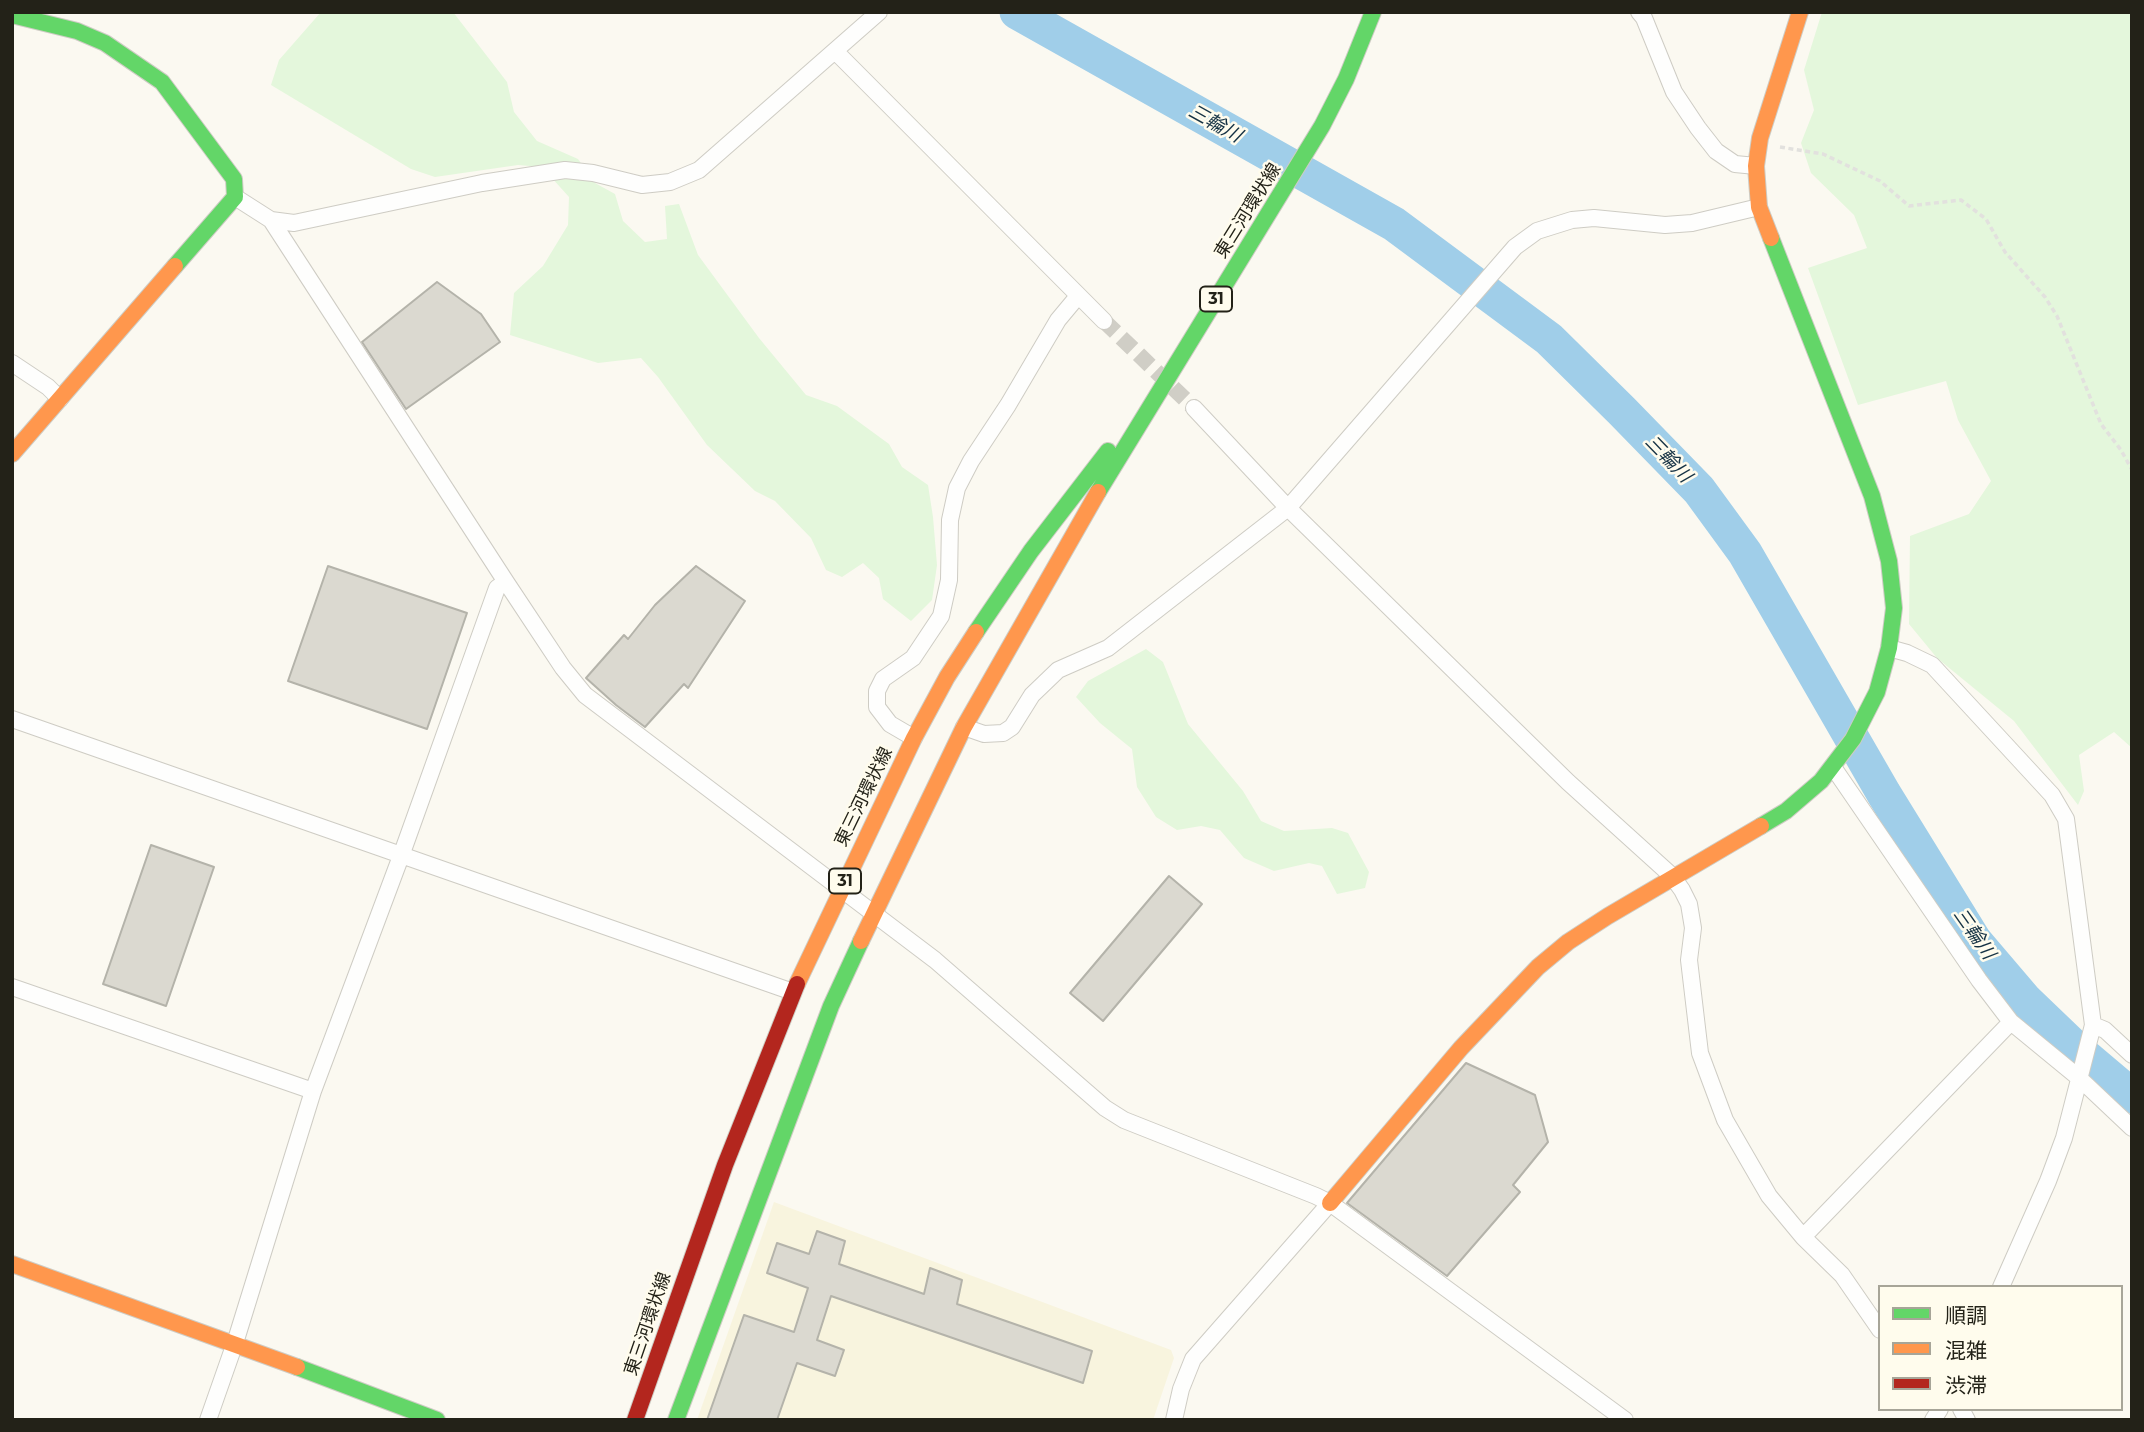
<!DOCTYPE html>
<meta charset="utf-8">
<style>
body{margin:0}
#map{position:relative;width:2144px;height:1432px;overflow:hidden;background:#fbf9f1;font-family:Montserrat,"Noto Sans JP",sans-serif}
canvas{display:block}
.frame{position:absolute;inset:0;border:14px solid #232218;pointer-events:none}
.legend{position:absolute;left:1878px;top:1285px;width:245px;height:126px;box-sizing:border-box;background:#fffced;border:2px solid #a7a598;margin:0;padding:9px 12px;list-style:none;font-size:21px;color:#232218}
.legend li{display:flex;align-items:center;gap:14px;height:35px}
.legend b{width:35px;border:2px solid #a7a598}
</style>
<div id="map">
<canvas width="2144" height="1432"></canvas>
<div class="frame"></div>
<ul class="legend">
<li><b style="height:9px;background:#63d668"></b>順調</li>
<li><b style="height:9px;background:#ff974d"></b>混雑</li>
<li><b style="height:9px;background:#b3261e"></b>渋滞</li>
</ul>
</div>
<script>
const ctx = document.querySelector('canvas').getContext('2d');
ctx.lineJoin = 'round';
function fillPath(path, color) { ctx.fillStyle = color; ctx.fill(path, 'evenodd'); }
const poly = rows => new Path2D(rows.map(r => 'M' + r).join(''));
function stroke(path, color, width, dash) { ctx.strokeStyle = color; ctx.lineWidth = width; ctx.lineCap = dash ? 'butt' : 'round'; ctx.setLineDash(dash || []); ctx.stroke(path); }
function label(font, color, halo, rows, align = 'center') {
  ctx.font = font + ' Montserrat,"Noto Sans JP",sans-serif'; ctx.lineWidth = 5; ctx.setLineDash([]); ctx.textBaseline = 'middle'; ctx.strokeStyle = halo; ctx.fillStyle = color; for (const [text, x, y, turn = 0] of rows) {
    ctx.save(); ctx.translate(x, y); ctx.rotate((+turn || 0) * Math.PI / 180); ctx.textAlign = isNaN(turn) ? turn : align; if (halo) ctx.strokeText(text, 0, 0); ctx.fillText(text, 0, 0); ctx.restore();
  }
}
fillPath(poly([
 [774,1202,1171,1350,1174,1358,1153,1420,697,1420]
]), '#f8f4de');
fillPath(poly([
 [321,12,453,12,507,82,514,112,537,141,578,159,595,183,615,194,623,221,645,242,667,239,665,206,679,204,698,255,759,338,806,395,837,406,889,444,902,467,928,485,933,517,937,565,932,600,911,621,883,599,879,578,863,563,842,577,826,570,811,538,775,501,755,491,707,445,658,377,641,358,598,363,510,335,514,293,543,266,568,225,569,197,542,167,518,165,435,177,411,169,271,85,279,60],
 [1822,12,2132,12,2132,748,2114,732,2079,755,2084,791,2078,805,2014,721,1937,658,1909,624,1910,536,1969,514,1991,481,1958,420,1946,381,1858,405,1808,268,1867,248,1854,215,1811,173,1801,143,1814,110,1804,70],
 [1146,649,1163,662,1188,724,1243,791,1261,821,1284,831,1332,828,1348,833,1369,872,1365,888,1337,894,1322,866,1309,863,1274,871,1244,858,1220,830,1201,826,1177,830,1156,817,1137,787,1132,749,1100,723,1076,697,1088,681]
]), '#e4f7dc');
stroke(poly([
 [1017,12,1394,224,1549,339,1622,411,1699,490,1745,553,1884,794,1974,940,2026,1001,2074,1047,2132,1096]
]), '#a0cee9', 35);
const building = poly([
 [437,282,481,314,500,342,406,409,362,342,437,282],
 [328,566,467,613,427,729,288,681,328,566],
 [696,566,745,601,688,688,684,684,645,727,616,705,586,678,624,635,628,639,655,605,696,566],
 [151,845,214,867,166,1006,103,984,151,845],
 [1169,876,1202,904,1103,1021,1070,993,1169,876],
 [1466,1063,1535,1095,1548,1142,1513,1185,1520,1192,1447,1276,1347,1203,1466,1063],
 [817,1231,845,1241,839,1264,924,1294,930,1268,962,1280,957,1304,1092,1351,1083,1383,831,1296,817,1340,844,1350,835,1376,797,1363,777,1420,707,1420,744,1315,794,1332,808,1288,767,1273,777,1243,809,1254,817,1231]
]);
fillPath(building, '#dbd9d0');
stroke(building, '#b4b3aa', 2);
stroke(poly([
 [1104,321,1194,408]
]), '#d0cec6', 16, [16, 8]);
const street = poly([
 [1639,12,1644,18,1674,92,1698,128,1716,151,1735,164,1756,166],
 [836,52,1104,321],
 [235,197,271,220,506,582,563,668,585,695,935,960,1105,1108,1124,1120,1316,1196,1330,1203,1625,1420],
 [271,220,294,223,482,183,565,170,593,173,642,185,670,182,699,170,879,12],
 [12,363,48,387,60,399],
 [1194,408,1288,508,1568,782,1672,876,1682,890,1689,904,1693,928,1689,960,1700,1053,1725,1120,1769,1196,1803,1237],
 [1889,648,1907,653,1932,665,2052,795,2066,819,2093,1025,2105,1030,2132,1055],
 [12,719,793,992],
 [964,727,984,734,1003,733,1012,727,1032,695,1058,670,1108,648,1288,508,1515,247,1537,231,1572,220,1594,218,1665,225,1692,223,1759,207],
 [914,738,890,724,877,707,877,691,883,679,913,658,941,616,949,580,950,520,957,488,971,461,1008,405,1058,320,1078,296],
 [1833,767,1979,980,2011,1022],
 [12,987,313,1091],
 [2001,1287,2048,1181,2064,1138,2093,1025],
 [1880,1330,1842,1275,1803,1237,2011,1022,2078,1077,2132,1128],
 [1961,1409,1967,1420],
 [208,1420,235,1343,313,1091,401,856,497,588,506,582],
 [1174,1420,1181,1389,1193,1359,1330,1203],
 [1933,1420,1940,1409]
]);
const fast = poly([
 [12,15,77,31,105,43,162,82,234,179,235,197,175,266],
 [1098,492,1322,126,1346,79,1373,12],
 [976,632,1031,551,1108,451],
 [1761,826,1786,811,1821,781,1853,739,1877,692,1889,648,1894,608,1889,561,1872,496,1771,238],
 [297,1367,437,1420],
 [676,1420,831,1006,861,941]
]);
const slow = poly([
 [1771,238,1759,207,1756,166,1760,138,1800,12],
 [12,454,175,266],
 [861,941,964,727,1098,492],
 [797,984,914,738,947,677,976,632],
 [1330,1203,1461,1048,1538,967,1568,942,1608,916,1761,826],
 [12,1264,297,1367]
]);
const jam = poly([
 [635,1420,725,1165,797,984]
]);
stroke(street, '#ceccc4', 18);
stroke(fast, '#ceccc4', 18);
stroke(slow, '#ceccc4', 18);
stroke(jam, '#ceccc4', 18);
stroke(poly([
 [1780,147,1823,154,1880,181,1909,206,1961,200,1986,219,2005,252,2045,297,2057,316,2101,424,2121,450,2132,470]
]), '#e2e1de', 3.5, [5, 3.5]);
stroke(street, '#fefefd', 16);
stroke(fast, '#63d668', 16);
stroke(slow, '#ff974d', 16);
stroke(jam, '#b3261e', 16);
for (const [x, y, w] of [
 [1216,299,32],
 [845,881,32]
]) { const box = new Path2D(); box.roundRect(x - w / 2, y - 12.5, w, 25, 5); ctx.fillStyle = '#fffced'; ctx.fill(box); stroke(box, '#232218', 2); }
label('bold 16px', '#232218', null, [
 ["31",1216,299],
 ["31",845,881]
]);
label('18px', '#232218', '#fffced', [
 ["東三河環状線",1248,211,-58],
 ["東三河環状線",864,797,-64],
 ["東三河環状線",648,1324,-71]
]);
label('italic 19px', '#153244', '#fffced', [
 ["三輪川",1215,124,29],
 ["三輪川",1668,459,46],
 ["三輪川",1974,934,55]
]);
</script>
